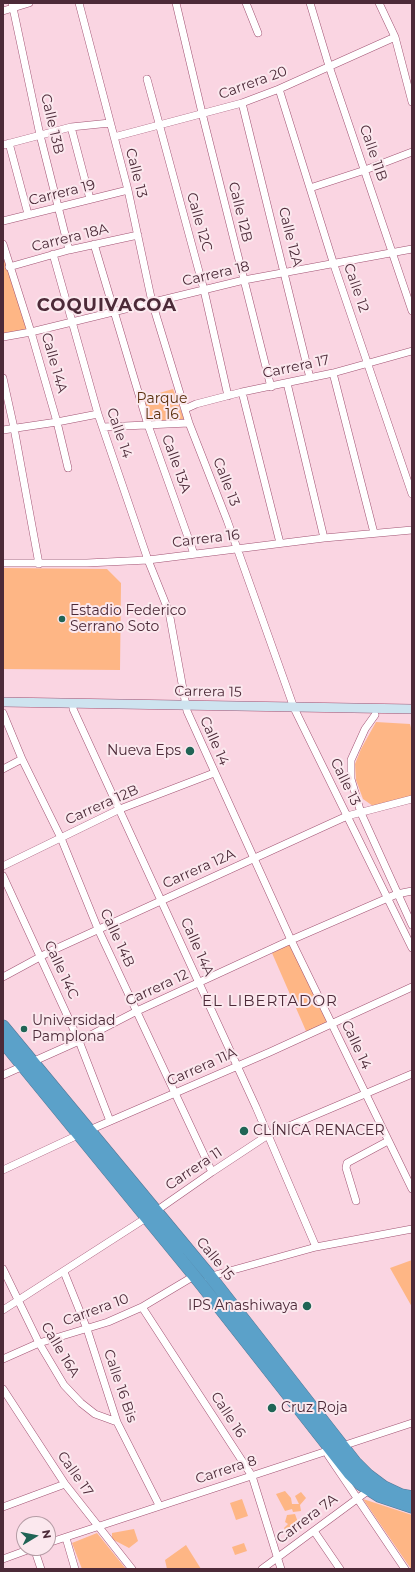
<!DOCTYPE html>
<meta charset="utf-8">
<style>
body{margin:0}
#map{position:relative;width:415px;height:1572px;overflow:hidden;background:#fad5e2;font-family:Montserrat,sans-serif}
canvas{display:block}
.frame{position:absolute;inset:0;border:4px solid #4c2a38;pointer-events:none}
.north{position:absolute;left:16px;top:1516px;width:40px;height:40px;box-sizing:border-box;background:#fbe8ee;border:1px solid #b59ca5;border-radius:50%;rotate:80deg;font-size:11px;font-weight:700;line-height:16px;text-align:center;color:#4c2a38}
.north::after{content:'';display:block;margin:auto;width:14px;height:18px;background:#206455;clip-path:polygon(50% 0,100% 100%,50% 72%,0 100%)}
</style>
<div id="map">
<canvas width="415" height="1572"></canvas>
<div class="frame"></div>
<div class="north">N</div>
</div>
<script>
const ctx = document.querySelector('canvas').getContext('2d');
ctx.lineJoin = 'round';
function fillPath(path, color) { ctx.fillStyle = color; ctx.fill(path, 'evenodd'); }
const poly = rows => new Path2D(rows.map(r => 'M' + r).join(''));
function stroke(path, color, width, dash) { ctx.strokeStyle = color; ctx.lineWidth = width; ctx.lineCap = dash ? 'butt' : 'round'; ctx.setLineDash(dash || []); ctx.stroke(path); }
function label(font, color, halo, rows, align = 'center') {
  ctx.font = font + ' Montserrat,sans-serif'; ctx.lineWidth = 4; ctx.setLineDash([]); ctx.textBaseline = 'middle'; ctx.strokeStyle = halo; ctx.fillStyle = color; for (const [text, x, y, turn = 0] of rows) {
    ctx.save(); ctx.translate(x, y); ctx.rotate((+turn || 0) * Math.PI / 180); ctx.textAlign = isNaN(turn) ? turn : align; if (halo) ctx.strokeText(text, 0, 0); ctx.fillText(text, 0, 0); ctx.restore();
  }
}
fillPath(poly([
 [3,251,28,329,3,335],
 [173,389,184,419,151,422,142,398],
 [3,568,107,569,121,583,120,670,3,669],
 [376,722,410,724,412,732,412,796,373,806,363,799,356,780,355,764,361,749],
 [290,944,328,1024,313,1030,306,1031,272,953],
 [412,1260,412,1307,390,1268],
 [285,1491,291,1498,292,1504,299,1504,295,1496,301,1492,306,1498,300,1505,301,1511,293,1512,292,1509,285,1511,276,1494],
 [242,1499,248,1516,236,1520,230,1503],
 [363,1499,412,1515,412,1569,411,1569],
 [295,1514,300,1528,295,1526,298,1528,288,1535,284,1528,288,1524,285,1522,287,1515],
 [134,1529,138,1541,129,1548,112,1539,112,1533],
 [97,1533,126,1569,82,1569,72,1543],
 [244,1543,247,1551,235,1555,232,1547],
 [186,1545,201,1569,167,1569,165,1560]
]), '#feb685');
const street = poly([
 [12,3,40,135,69,250],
 [79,3,128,190,152,302,189,423,227,520,294,708,412,948],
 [176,3,202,113,271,387],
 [246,3,258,33],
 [310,3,329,66,412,311],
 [379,3,395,37,412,102],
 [3,11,29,3],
 [147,79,204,290,228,396],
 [279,89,334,265,412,494],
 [242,103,310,378],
 [71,127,90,199],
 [114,137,242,103,279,89,395,37],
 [9,143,28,214],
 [3,145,71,127,110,123],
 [310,188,365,170,412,152],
 [3,221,128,190],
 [3,244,31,332,57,422,68,468],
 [94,244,148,425,194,554],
 [53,254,98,414,148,560,169,612,187,711,291,940,412,1189],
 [9,267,69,250,138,235],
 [3,337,31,332,244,280,412,249],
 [333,373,374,533],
 [3,378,14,428,39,564],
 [287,383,324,538],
 [242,392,280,543],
 [185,409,196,404,242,392,333,373,412,351],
 [103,427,189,423],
 [3,430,57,422,98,414],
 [3,563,87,563,148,560,324,538,412,530],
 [73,703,73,709,256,1107,316,1247],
 [3,713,22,759,61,838,98,929,212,1172],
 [375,715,365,729,351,760,351,779,361,813,412,925],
 [3,769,22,759],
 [3,866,120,809,214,773],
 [3,876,79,1041,110,1121],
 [3,977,51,951,347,816,412,799],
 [3,1075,79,1041,137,1011,291,940,397,894,412,891],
 [3,1170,78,1135,270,1052,412,987],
 [356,1201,346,1168,347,1163,388,1141],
 [3,1269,39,1343,64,1385,81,1403,95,1414,117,1422],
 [64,1272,87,1329,117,1422,159,1505],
 [208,1277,316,1247,412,1229],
 [142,1307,252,1476,281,1569],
 [3,1310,146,1218,212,1172,268,1135,412,1074],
 [3,1359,39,1343,108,1322,142,1307,194,1276],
 [3,1389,65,1484,132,1569],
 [328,1455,405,1569],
 [3,1507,65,1484],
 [314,1531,340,1569],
 [66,1538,75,1569],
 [48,1543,412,1423],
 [34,1548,41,1569],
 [3,1559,33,1548],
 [262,1569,369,1490]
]);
const secondary = poly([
 [3,702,412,709]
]);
const highway = poly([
 [3,1026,210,1276,355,1462,368,1475,384,1487,401,1495,412,1497],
 [3,1042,200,1283,350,1474,360,1484,379,1496,412,1507]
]);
stroke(street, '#a15373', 8);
stroke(secondary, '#a15373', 10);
stroke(highway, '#567796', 13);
stroke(street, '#fff', 7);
stroke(secondary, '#cee3ef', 9);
stroke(highway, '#5ba1c9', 12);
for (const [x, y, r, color] of [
 [62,619,4,"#206455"],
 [190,751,5,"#206455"],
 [24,1029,4,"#206455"],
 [244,1131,5,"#206455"],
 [307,1306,5,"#206455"],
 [272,1408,5,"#206455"]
]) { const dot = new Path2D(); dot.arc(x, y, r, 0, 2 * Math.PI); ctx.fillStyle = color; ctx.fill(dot); stroke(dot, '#fbe8ee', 1.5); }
label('14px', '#4c2a38', '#fbe8ee', [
 ["Carrera 20",253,83,-20],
 ["Calle 13B",52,124,77],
 ["Calle 11B",373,153,71],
 ["Calle 13",136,173,76],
 ["Carrera 19",62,193,-14],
 ["Calle 12B",240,212,76],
 ["Calle 12C",199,222,74],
 ["Calle 12A",290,237,76],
 ["Carrera 18A",70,238,-14],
 ["Carrera 18",216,274,-13],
 ["Calle 12",356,288,71],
 ["Calle 14A",54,363,74],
 ["Carrera 17",296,367,-12],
 ["Calle 14",119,433,71],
 ["Calle 13A",176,464,70],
 ["Calle 13",226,482,69],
 ["Carrera 16",206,539,-7],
 ["Carrera 15",208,692,1],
 ["Calle 14",214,741,66],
 ["Calle 13",345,782,64],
 ["Carrera 12B",102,805,-24],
 ["Carrera 12A",199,869,-24],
 ["Calle 14B",117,938,65],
 ["Calle 14A",197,947,66],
 ["Calle 14C",61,970,65],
 ["Carrera 12",157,988,-25],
 ["Calle 14",356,1045,65],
 ["Carrera 11A",202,1067,-24],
 ["Carrera 11",194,1169,-34],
 ["Calle 15",215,1259,51],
 ["Carrera 10",96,1310,-20],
 ["Calle 16A",60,1350,59],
 ["Calle 16 Bis",120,1386,71],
 ["Calle 16",228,1415,57],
 ["Carrera 8",226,1470,-18],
 ["Calle 17",75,1474,55],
 ["Carrera 7A",307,1519,-37]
]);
label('14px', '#5b300d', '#fbe8ee', [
 ["Parque",162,399],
 ["La 16",162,415]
]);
label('14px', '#4c2a38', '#fbe8ee', [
 ["Estadio Federico",70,611],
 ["Serrano Soto",70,627],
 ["Nueva Eps",181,751,"right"],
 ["Universidad",32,1021],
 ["Pamplona",32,1037],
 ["CLÍNICA RENACER",253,1131],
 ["IPS Anashiwaya",298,1306,"right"],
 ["Cruz Roja",281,1408]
], 'left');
ctx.letterSpacing = '1px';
label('15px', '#4c2a38', '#fbe8ee', [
 ["EL LIBERTADOR",270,1002]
]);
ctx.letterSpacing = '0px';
ctx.letterSpacing = '1px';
label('bold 18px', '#4c2a38', '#fbe8ee', [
 ["COQUIVACOA",107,306]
]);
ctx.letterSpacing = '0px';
</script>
